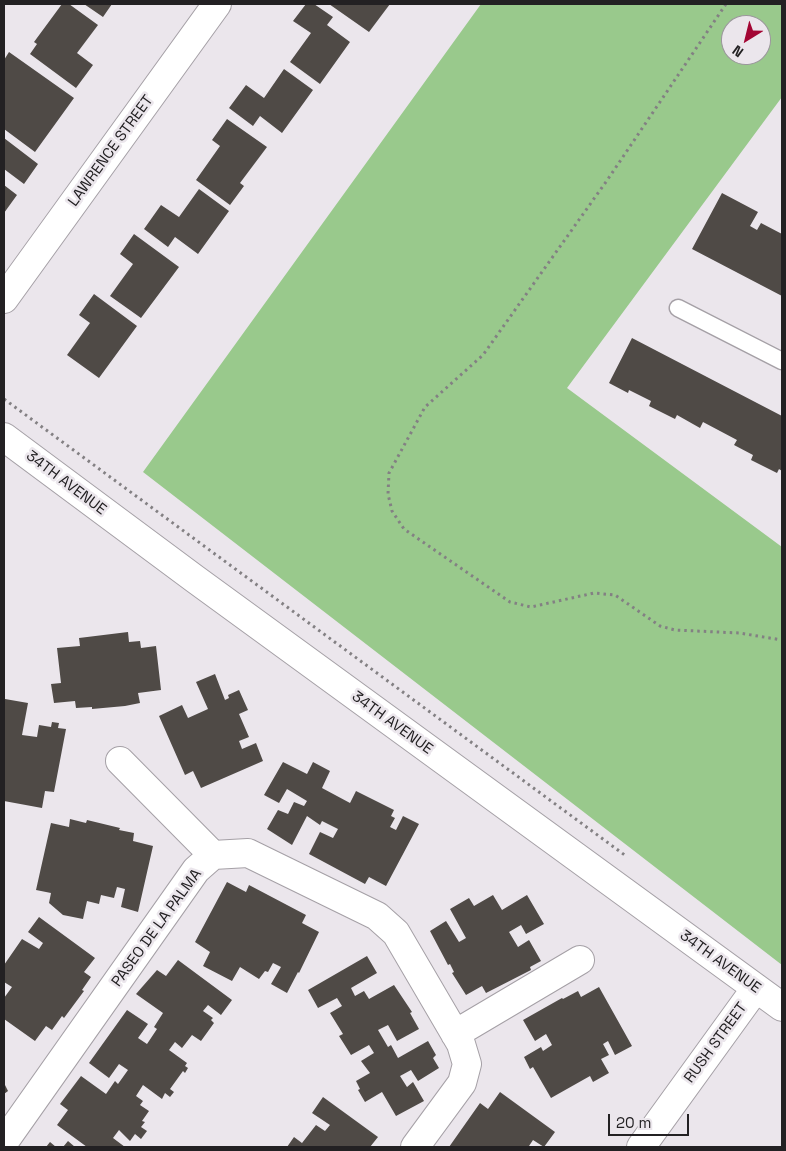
<!DOCTYPE html>
<style>
body{margin:0}
#map{position:relative;width:786px;height:1151px;overflow:hidden;background:#ebe6ec;font-family:"Space Grotesk",sans-serif}
canvas{display:block}
.frame{position:absolute;inset:0;border:5px solid #232123;pointer-events:none}
.north{position:absolute;left:721px;top:15px;width:50px;height:50px;box-sizing:border-box;background:#ebe6ec;border:1px solid #9b979c;border-radius:50%;rotate:216deg;font-size:14px;font-weight:700;line-height:20px;text-align:center;color:#232123}
.north::after{content:'';display:block;margin:auto;width:18px;height:22px;background:#a30634;clip-path:polygon(50% 0,100% 100%,50% 72%,0 100%)}
.scale{position:absolute;left:608px;top:1114px;width:81px;height:22px;box-sizing:border-box;border:2px solid #232123;border-top:0;padding-left:6px;font-size:15px;line-height:18px;white-space:nowrap;color:#232123;-webkit-text-stroke:4px #ebe6ec;paint-order:stroke}
</style>
<div id="map">
<canvas width="786" height="1151"></canvas>
<div class="frame"></div>
<div class="north">N</div>
<div class="scale">20 m</div>
</div>
<script>
const ctx = document.querySelector('canvas').getContext('2d');
ctx.lineJoin = 'round';
function fillPath(path, color) { ctx.fillStyle = color; ctx.fill(path, 'evenodd'); }
const poly = rows => new Path2D(rows.map(r => 'M' + r).join(''));
function stroke(path, color, width, dash) { ctx.strokeStyle = color; ctx.lineWidth = width; ctx.lineCap = dash ? 'butt' : 'round'; ctx.setLineDash(dash || []); ctx.stroke(path); }
function label(font, color, halo, rows, align = 'center') {
  ctx.font = font + ' "Space Grotesk",sans-serif'; ctx.lineWidth = 5; ctx.setLineDash([]); ctx.textBaseline = 'middle'; ctx.strokeStyle = halo; ctx.fillStyle = color; for (const [text, x, y, turn = 0] of rows) {
    ctx.save(); ctx.translate(x, y); ctx.rotate((+turn || 0) * Math.PI / 180); ctx.textAlign = isNaN(turn) ? turn : align; if (halo) ctx.strokeText(text, 0, 0); ctx.fillText(text, 0, 0); ctx.restore();
  }
}
fillPath(poly([
 [481,4,782,4,782,97,567,388,782,547,782,965,143,472],
 [731,25,761,25,761,55,731,55]
]), '#99c98c');
fillPath(poly([
 [62,4,69,4,98,25,77,53,93,65,76,88,30,54,37,44,34,42],
 [84,4,112,4,103,17],
 [306,4,314,4,333,17,327,25,350,42,320,84,290,62,311,33,293,21],
 [329,4,390,4,369,32],
 [9,52,74,98,35,152,4,129,4,60],
 [284,69,313,90,282,133,260,116,253,126,229,108,246,85,264,98],
 [227,119,267,147,240,183,244,186,230,205,196,180,220,146,212,140],
 [4,138,38,164,24,184,4,169],
 [4,185,17,195,4,213],
 [199,189,229,211,198,254,175,237,168,247,144,229,161,205,179,217],
 [722,193,758,212,750,226,757,230,761,223,782,234,782,296,692,249],
 [134,234,179,267,141,318,110,296,133,264,120,254],
 [94,294,137,326,99,378,67,355,90,323,79,315],
 [632,338,782,416,782,471,779,469,777,473,751,460,753,455,734,445,737,440,703,422,700,428,677,415,675,419,649,406,651,401,629,390,628,393,609,383],
 [128,632,129,642,140,641,141,648,156,646,161,690,138,693,140,703,125,706,92,709,92,707,76,708,75,701,54,703,51,684,61,683,57,648,80,646,79,638],
 [215,674,225,700,229,698,228,695,239,690,248,710,239,714,249,737,239,741,242,749,256,743,263,761,201,788,193,771,185,775,159,716,182,705,188,718,208,709,196,682],
 [5,699,28,703,22,735,37,737,39,725,51,727,52,722,59,723,58,728,66,729,54,792,45,791,42,808,4,801],
 [283,762,307,774,313,762,330,771,322,788,350,803,356,791,394,810,391,816,395,818,390,827,396,830,403,816,419,824,386,886,369,877,365,884,309,854,320,832,333,838,338,829,322,821,320,825,307,816,292,845,267,829,278,810,288,814,294,802,304,806,307,801,287,789,279,803,264,795],
 [70,819,86,823,87,820,120,828,119,830,134,833,133,841,153,846,138,912,121,907,125,889,117,887,114,898,101,895,99,904,87,901,83,919,63,915,49,903,51,893,36,890,51,823,69,827],
 [227,882,246,892,249,885,306,915,302,923,319,932,299,973,298,972,287,993,271,984,281,967,273,963,268,972,265,971,259,979,240,967,232,981,203,966,210,952,195,942],
 [493,895,502,910,527,895,544,924,526,934,521,925,509,932,518,947,529,940,541,961,530,967,531,970,486,993,482,986,466,995,452,973,454,972,450,964,448,965,430,931,446,921,459,942,466,938,450,909,469,898,474,906],
 [39,917,95,958,84,972,91,977,82,990,84,991,64,1018,62,1016,52,1030,46,1026,35,1041,4,1019,4,998,12,987,4,982,4,965,22,939,39,949,43,943,28,932],
 [367,956,377,973,351,988,355,996,364,991,369,999,394,985,412,1012,410,1013,419,1029,397,1041,388,1025,378,1030,388,1047,391,1045,398,1058,428,1041,436,1055,433,1058,439,1068,418,1081,411,1070,400,1076,407,1087,413,1082,424,1101,396,1116,382,1092,365,1102,358,1090,360,1089,356,1081,370,1073,361,1061,374,1053,369,1045,351,1055,339,1036,343,1034,330,1013,342,1006,337,998,318,1008,308,990],
 [178,960,232,1000,221,1015,208,1005,203,1011,213,1018,211,1020,214,1023,201,1041,192,1035,182,1048,175,1042,169,1050,187,1063,185,1066,188,1068,185,1073,183,1071,170,1089,174,1092,170,1097,165,1093,162,1099,143,1085,136,1096,143,1101,140,1105,149,1111,142,1121,145,1122,141,1127,147,1131,141,1139,135,1134,130,1141,119,1130,113,1138,125,1147,87,1147,57,1125,68,1110,60,1104,81,1076,106,1094,115,1081,118,1084,128,1070,119,1064,109,1078,89,1063,127,1010,148,1024,138,1038,147,1044,157,1029,154,1027,163,1013,136,994,157,970,166,976],
 [599,987,632,1046,615,1055,608,1041,603,1044,609,1055,601,1059,609,1073,593,1082,590,1076,551,1098,533,1067,530,1069,524,1057,541,1047,543,1051,552,1045,546,1034,535,1041,523,1020,562,998,563,999,578,991,581,997],
 [4,1083,8,1091,4,1094],
 [500,1092,555,1132,544,1147,533,1140,529,1146,531,1147,449,1147,480,1103,488,1109],
 [323,1097,378,1137,370,1147,287,1147,294,1137,302,1143,316,1125,325,1131,330,1125,312,1113],
 [68,1141,75,1147,63,1147],
 [50,1142,56,1147,46,1147]
]), '#4f4a46');
const lane = poly([
 [678,308,782,361]
]);
const street = poly([
 [4,299,217,4],
 [4,437,195,579,782,1007],
 [120,761,213,855],
 [455,1034,580,960],
 [4,1142,196,870,213,855,248,853,377,916,396,933,461,1044,467,1064,462,1083,415,1147],
 [641,1147,756,988]
]);
stroke(lane, '#a5a0a6', 19);
stroke(street, '#a5a0a6', 30);
stroke(poly([
 [726,4,608,179,483,355,425,407,389,473,388,494,392,511,404,529,510,602,531,607,594,593,615,595,660,626,675,630,739,633,782,640],
 [4,399,626,856]
]), '#838083', 3, [2.5, 4]);
stroke(lane, '#fff', 16);
stroke(street, '#fff', 28);
label('15px', '#232123', '#ebe6ec', [
 ["LAWRENCE STREET",111,151,-54],
 ["34TH AVENUE",66,483,37],
 ["34TH AVENUE",392,723,36],
 ["PASEO DE LA PALMA",157,928,-54],
 ["34TH AVENUE",720,962,36],
 ["RUSH STREET",716,1043,-54]
]);
</script>
